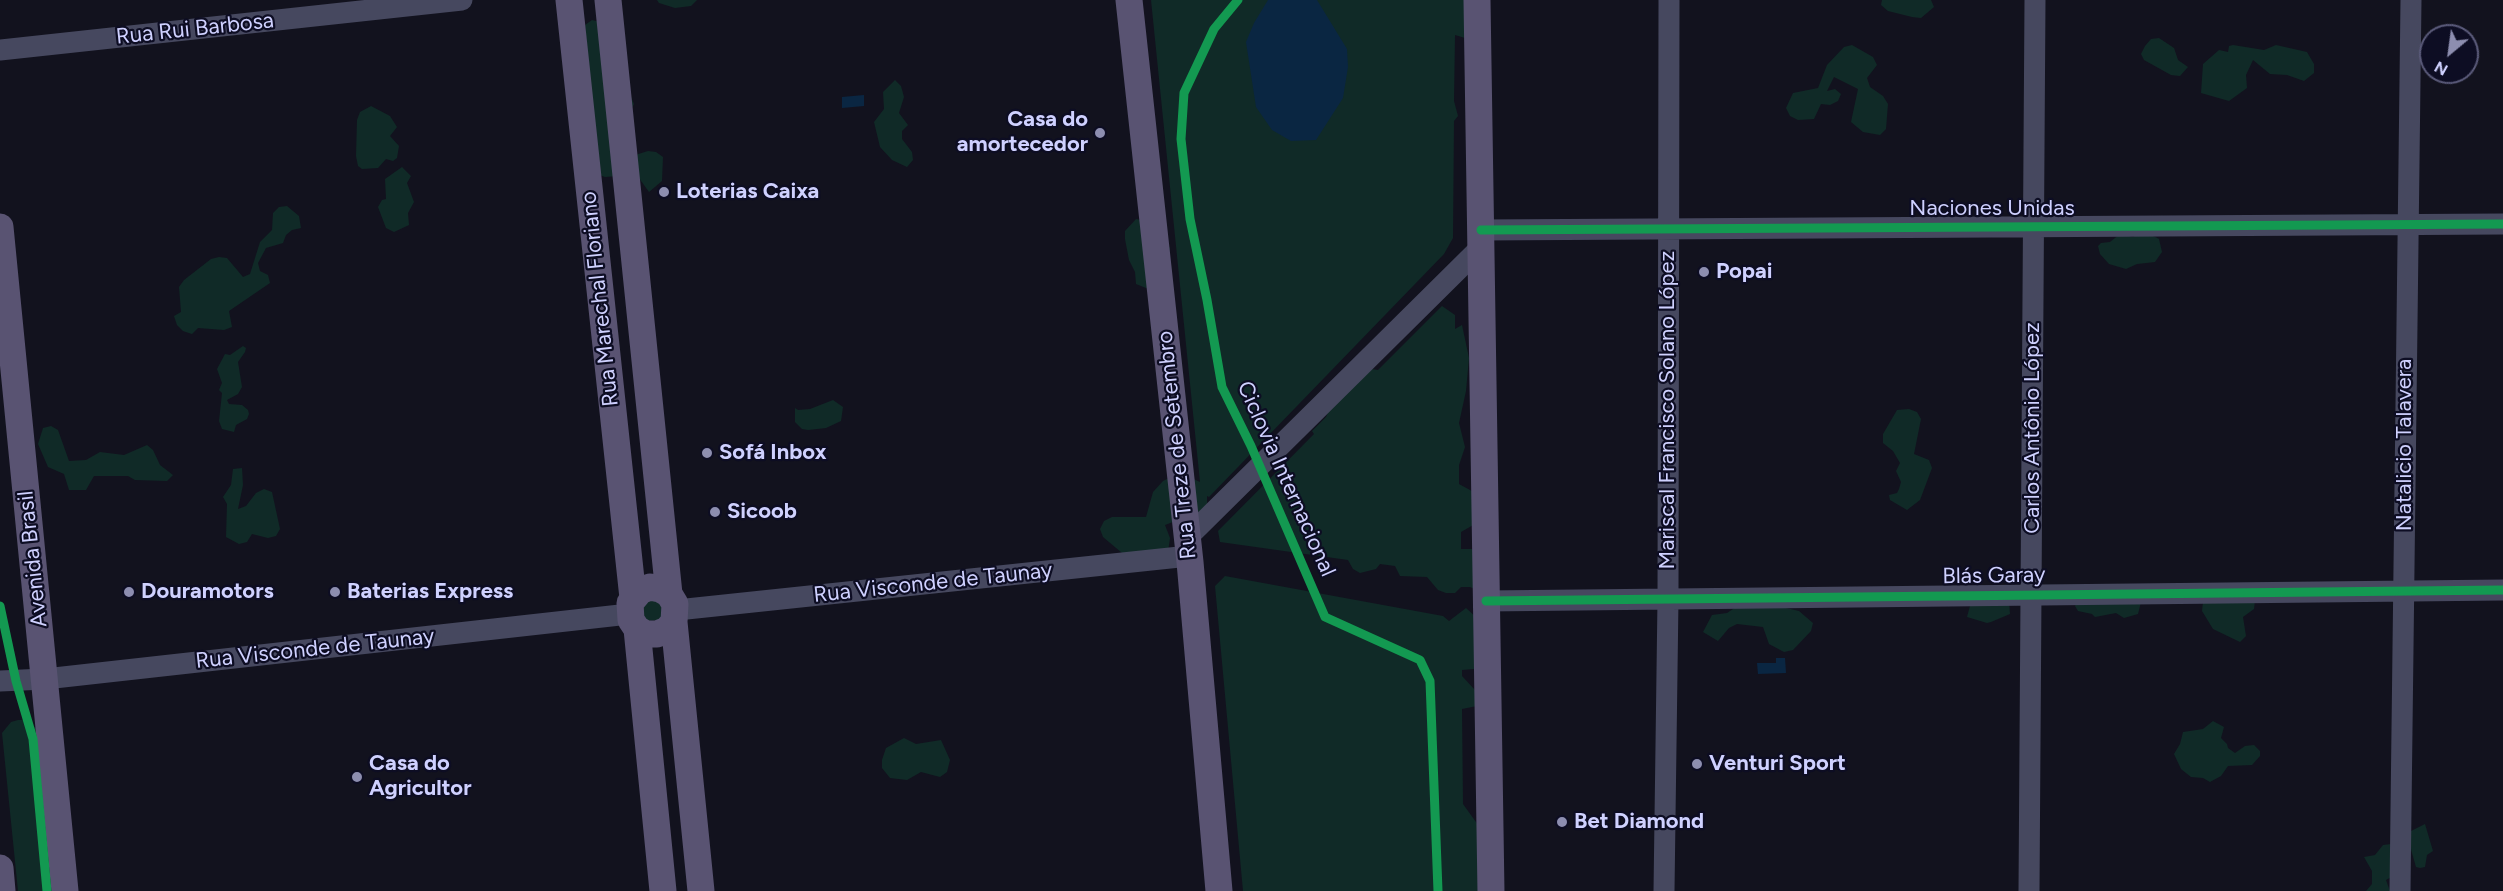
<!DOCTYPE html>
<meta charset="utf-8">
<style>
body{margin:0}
#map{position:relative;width:2503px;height:891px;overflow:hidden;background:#12121e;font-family:Figtree,sans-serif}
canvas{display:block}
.north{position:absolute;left:2419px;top:24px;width:60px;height:60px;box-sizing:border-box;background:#0d0d23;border:2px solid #5b5b7b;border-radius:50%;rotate:209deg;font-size:16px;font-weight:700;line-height:24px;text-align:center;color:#cfd1ff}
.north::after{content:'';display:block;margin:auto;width:21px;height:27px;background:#8d8eb0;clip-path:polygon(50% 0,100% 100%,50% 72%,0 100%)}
</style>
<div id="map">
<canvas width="2503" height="891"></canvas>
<div class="north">N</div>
</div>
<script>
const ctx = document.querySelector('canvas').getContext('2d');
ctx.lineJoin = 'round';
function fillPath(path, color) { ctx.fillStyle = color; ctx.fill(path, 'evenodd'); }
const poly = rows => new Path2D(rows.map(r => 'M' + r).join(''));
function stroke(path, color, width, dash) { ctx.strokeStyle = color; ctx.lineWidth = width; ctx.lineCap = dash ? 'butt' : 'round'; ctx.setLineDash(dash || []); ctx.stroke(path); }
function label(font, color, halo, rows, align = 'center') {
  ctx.font = font + ' Figtree,sans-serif'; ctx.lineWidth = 4.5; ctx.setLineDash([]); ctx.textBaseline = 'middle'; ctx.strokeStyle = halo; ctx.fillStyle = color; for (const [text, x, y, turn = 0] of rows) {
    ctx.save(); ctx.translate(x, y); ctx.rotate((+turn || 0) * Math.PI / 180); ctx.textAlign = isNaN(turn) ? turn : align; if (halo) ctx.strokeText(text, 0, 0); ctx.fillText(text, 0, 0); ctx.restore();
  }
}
fillPath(poly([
 [657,0,697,0,691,6,675,8,659,3],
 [1151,0,1481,0,1465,38,1455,35,1454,101,1458,116,1454,121,1453,238,1444,254,1209,497,1207,496,1207,509,1165,525,1170,538,1168,552,1122,553,1103,537,1100,529,1104,521,1112,517,1146,517,1153,492,1163,481,1175,475,1187,476,1200,482],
 [1882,0,1931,0,1934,7,1921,18,1912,17,1888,11,1881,5],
 [592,20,600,22,634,104,630,112,632,156,648,151,656,152,663,157,662,181,649,192,639,178,631,175,605,177,597,174,585,25],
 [2159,38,2174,48,2178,60,2188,67,2180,76,2171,75,2144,60,2141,54,2145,46,2151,39],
 [1852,45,1873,57,1877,65,1867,78,1870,87,1883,96,1888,104,1886,129,1880,135,1863,132,1851,122,1858,89,1834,77,1827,91,1835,89,1841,94,1838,101,1830,105,1821,104,1814,119,1798,120,1790,116,1786,108,1793,93,1818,88,1827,65,1844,47],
 [2233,45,2264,50,2276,45,2307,52,2314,64,2314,73,2304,81,2287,75,2270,74,2253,60,2246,75,2247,88,2229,101,2201,93,2203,64,2219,50,2228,52,2229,46],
 [895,80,901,86,904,97,899,113,908,125,902,131,902,139,912,152,913,160,907,167,892,160,880,147,874,122,884,109,883,92],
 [371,106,390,116,397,127,390,136,399,146,397,158,393,161,386,159,378,168,362,169,358,166,356,156,357,120,360,112],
 [402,167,411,176,407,183,414,202,408,213,409,225,394,232,386,228,378,207,382,200,386,199,385,179],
 [287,206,299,216,301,228,292,230,286,235,283,243,266,248,258,263,260,271,268,275,270,283,229,311,232,327,224,330,198,328,192,334,183,331,177,325,174,316,181,312,179,287,184,280,211,259,219,257,227,258,243,277,250,274,260,242,272,230,273,213,279,207],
 [1136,219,1152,222,1170,248,1168,260,1151,290,1136,284,1135,272,1129,260,1125,239,1125,231],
 [2144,231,2159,239,2162,252,2155,262,2137,264,2126,269,2109,264,2100,254,2098,246,2101,243,2110,242,2120,234,2133,237],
 [1442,306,1455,315,1455,329,1462,325,1469,358,1466,391,1459,423,1465,447,1459,465,1459,484,1481,496,1475,524,1461,532,1461,549,1472,549,1479,552,1477,590,1470,587,1461,587,1455,593,1446,593,1438,590,1427,577,1400,576,1395,566,1380,564,1376,569,1360,573,1353,569,1348,560,1220,542,1218,531,1314,434,1312,431,1326,417,1331,405,1371,369,1378,370],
 [243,346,246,348,245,352,238,362,242,387,238,394,227,400,229,404,242,405,248,410,249,414,247,419,236,425,234,432,222,429,219,421,222,393,219,390,222,383,217,369,225,354,230,355],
 [833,400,843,407,841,421,826,428,808,430,802,429,795,422,795,408,798,410,810,409],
 [1909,409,1917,412,1921,419,1914,454,1929,460,1932,468,1920,500,1907,510,1890,500,1889,495,1897,493,1899,489,1901,482,1896,471,1900,463,1893,451,1883,443,1883,434,1897,410],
 [51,426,58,430,69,461,86,460,100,452,124,455,147,445,153,450,160,465,173,475,167,481,135,480,128,476,94,476,86,490,69,490,64,474,48,467,38,444,43,428],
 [242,468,243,485,238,509,246,506,256,493,264,489,272,492,280,529,276,536,268,538,252,534,247,542,239,544,226,537,227,504,223,497,231,485,233,469],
 [1225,576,1443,616,1449,621,1466,608,1478,619,1474,669,1462,670,1462,676,1475,690,1477,706,1462,709,1463,804,1481,829,1481,891,1243,891,1215,586],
 [1748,599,1799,611,1813,623,1811,631,1793,650,1784,652,1769,644,1763,627,1737,624,1729,628,1718,641,1703,632,1712,615,1727,613],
 [657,600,664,609,660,620,645,621,640,607,645,601],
 [2255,600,2254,609,2243,617,2246,636,2240,642,2213,629,2202,611,2203,602],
 [2009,601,2010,614,1991,622,1987,623,1967,617,1971,602],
 [2141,602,2138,614,2124,618,2116,613,2095,617,2092,614,2078,611,2075,606,2076,604],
 [18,720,25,720,36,728,55,891,18,891,2,733,11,722],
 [2213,721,2224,727,2221,738,2227,744,2228,748,2235,753,2245,746,2254,745,2260,751,2260,756,2252,765,2228,766,2221,776,2210,782,2203,778,2191,777,2181,769,2174,754,2180,744,2183,732,2203,729],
 [904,738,916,744,941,740,950,760,947,772,940,777,921,772,907,780,890,778,882,768,882,760,886,748],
 [2425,824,2433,851,2427,855,2425,867,2420,868,2416,867,2408,839,2411,831],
 [2391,844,2397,874,2386,880,2390,891,2366,891,2372,884,2372,871,2364,857,2375,855,2383,845]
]), '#102a27');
fillPath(poly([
 [1268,0,1317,0,1347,49,1348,67,1343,98,1316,140,1291,141,1272,130,1256,107,1246,42,1254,23],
 [864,95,864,106,842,108,842,97],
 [1776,658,1785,658,1786,673,1758,674,1757,663,1776,663]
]), '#0a2642');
stroke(poly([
 [0,50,462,0],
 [1481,230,2503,224],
 [1187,538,1480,248],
 [1486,601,2503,590],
 [677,610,1189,556],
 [0,681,45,679,629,614],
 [1664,891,1668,599,1669,0],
 [2029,891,2035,0],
 [2400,891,2411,0]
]), '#46485f', 21);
stroke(poly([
 [569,0,633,598],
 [608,0,669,594],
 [1129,0,1190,562,1219,891],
 [1477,0,1491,891],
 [0,227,65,891],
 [674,622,667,630,657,634,646,634,637,629,631,620,630,603,640,591,650,587,660,589,669,594,675,604,674,622,701,891],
 [637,629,663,891],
 [0,868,2,891]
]), '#595372', 27);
stroke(poly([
 [1238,0,1214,29,1184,93,1181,139,1190,219,1207,300,1222,387,1251,446,1325,617,1420,660,1430,681,1438,891],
 [1481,230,2503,224],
 [1486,601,2503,590],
 [0,606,16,681,33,739,47,891]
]), '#139951', 9);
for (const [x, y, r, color] of [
 [1100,133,6,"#8d8eb0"],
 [664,192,6,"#8d8eb0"],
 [1704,272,6,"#8d8eb0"],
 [707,453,6,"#8d8eb0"],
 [715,512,6,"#8d8eb0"],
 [129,592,6,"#8d8eb0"],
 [335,592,6,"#8d8eb0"],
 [1697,764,6,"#8d8eb0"],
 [357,777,6,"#8d8eb0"],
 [1562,822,6,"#8d8eb0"]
]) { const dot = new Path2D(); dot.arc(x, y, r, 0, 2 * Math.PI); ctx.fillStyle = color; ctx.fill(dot); stroke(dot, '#0d0d23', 2); }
label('22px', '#cfd1ff', '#0d0d23', [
 ["Rua Rui Barbosa",195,29,-6],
 ["Naciones Unidas",1992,209],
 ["Rua Marechal Floriano",600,299,-96],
 ["Mariscal Francisco Solano López",1668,410,-90],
 ["Carlos Antônio López",2033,428,-90],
 ["Rua Treze de Setembro",1177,445,-96],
 ["Natalicio Talavera",2405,445,-90],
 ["Ciclovia Internacional",1286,479,66],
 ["Avenida Brasil",33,559,-96],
 ["Blás Garay",1994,576,-1],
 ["Rua Visconde de Taunay",933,583,-6],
 ["Rua Visconde de Taunay",315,649,-6]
]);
label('bold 22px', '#cfd1ff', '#0d0d23', [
 ["Casa do",1088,120,"right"],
 ["amortecedor",1088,145,"right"],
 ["Loterias Caixa",676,192],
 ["Popai",1716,272],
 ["Sofá Inbox",719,453],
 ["Sicoob",727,512],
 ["Douramotors",141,592],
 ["Baterias Express",347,592],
 ["Casa do",369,764],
 ["Agricultor",369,789],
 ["Venturi Sport",1709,764],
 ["Bet Diamond",1574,822]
], 'left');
</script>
